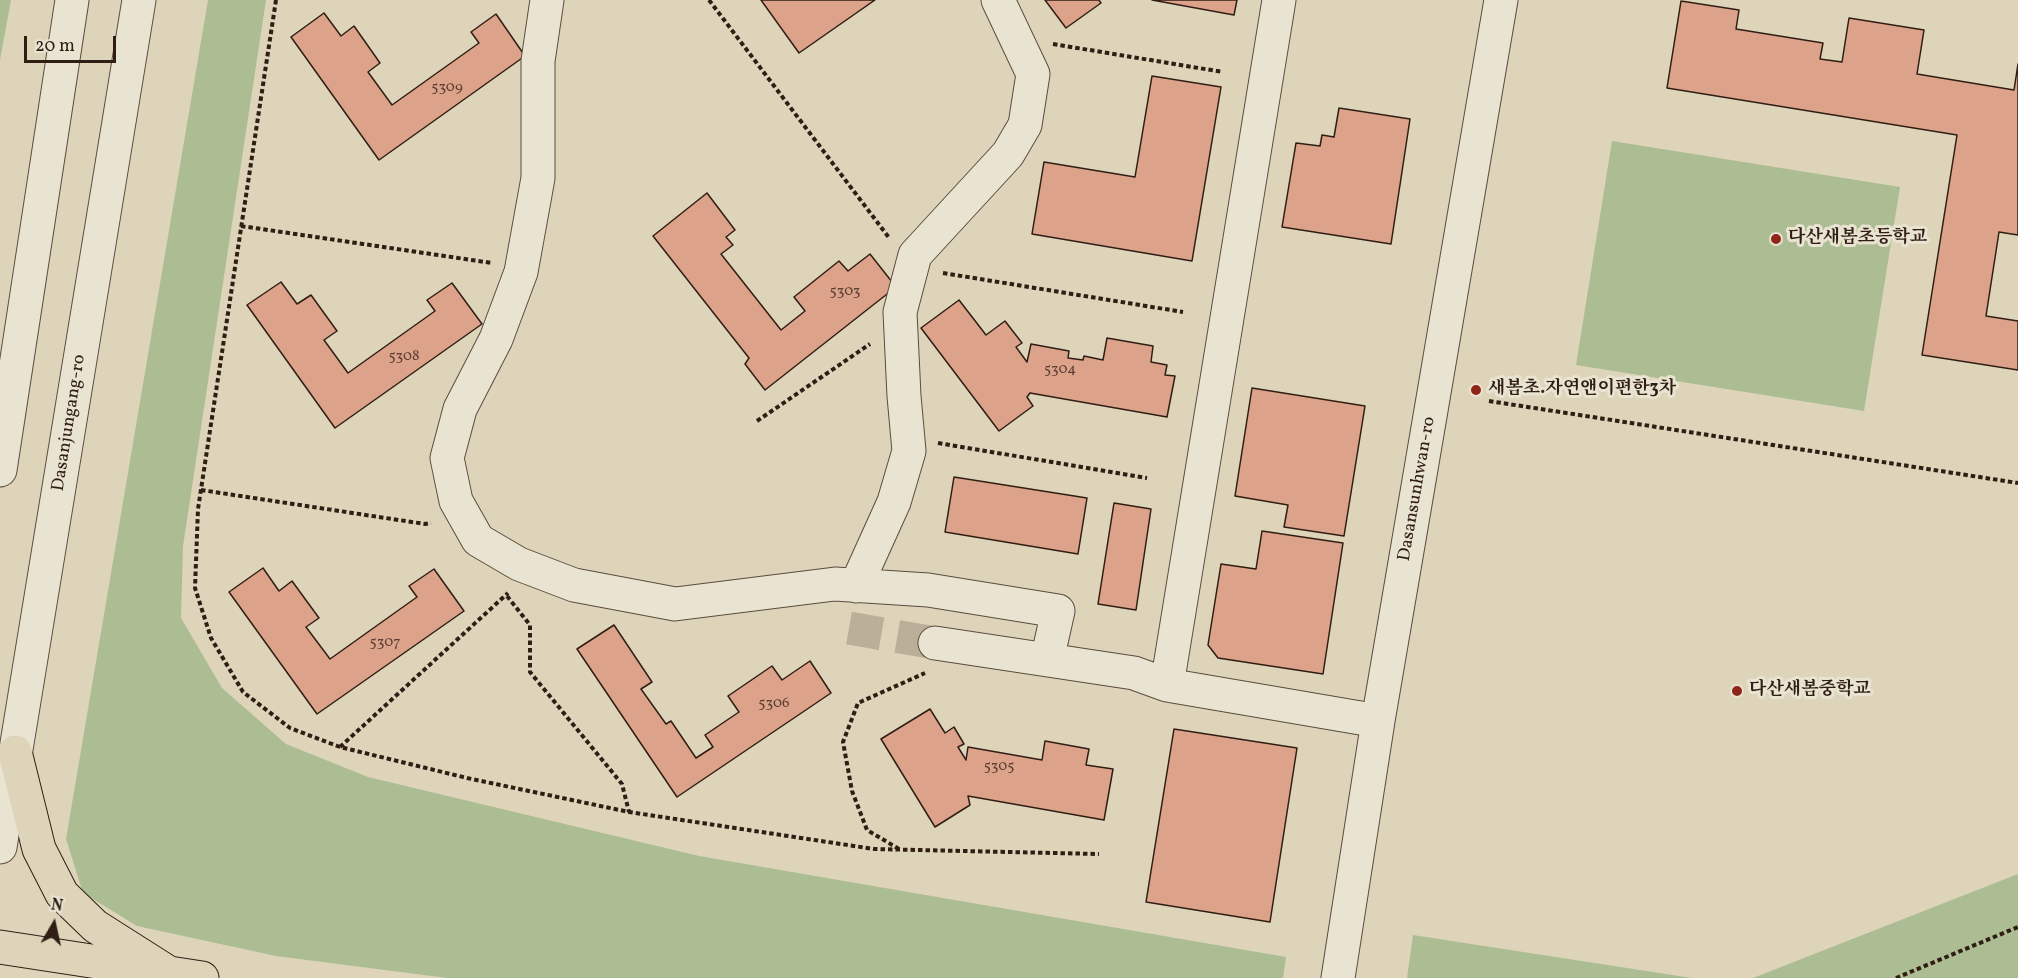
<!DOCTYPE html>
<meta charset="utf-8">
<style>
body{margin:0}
#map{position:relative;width:2018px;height:978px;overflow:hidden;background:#ddd4ba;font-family:Vollkorn,serif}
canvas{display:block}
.north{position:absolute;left:24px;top:894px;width:60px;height:60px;-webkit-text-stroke:4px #e9e3d2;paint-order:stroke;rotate:9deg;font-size:16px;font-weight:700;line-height:24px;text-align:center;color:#301e14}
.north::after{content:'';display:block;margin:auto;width:21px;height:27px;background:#301e14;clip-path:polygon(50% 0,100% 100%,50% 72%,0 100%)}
.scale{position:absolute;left:24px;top:36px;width:92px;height:27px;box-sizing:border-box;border:3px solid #301e14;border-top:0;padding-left:8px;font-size:18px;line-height:21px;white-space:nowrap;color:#301e14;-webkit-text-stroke:4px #e9e3d2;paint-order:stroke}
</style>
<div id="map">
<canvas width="2018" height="978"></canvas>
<div class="north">N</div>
<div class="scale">20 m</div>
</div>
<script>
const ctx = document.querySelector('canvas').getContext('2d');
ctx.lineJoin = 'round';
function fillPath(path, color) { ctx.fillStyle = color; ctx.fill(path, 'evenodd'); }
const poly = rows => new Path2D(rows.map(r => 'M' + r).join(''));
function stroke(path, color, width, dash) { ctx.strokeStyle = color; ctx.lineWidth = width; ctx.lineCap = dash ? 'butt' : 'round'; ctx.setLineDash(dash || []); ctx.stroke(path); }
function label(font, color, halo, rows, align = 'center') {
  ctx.font = font + ' Vollkorn,"Noto Serif KR",serif'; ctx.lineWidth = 6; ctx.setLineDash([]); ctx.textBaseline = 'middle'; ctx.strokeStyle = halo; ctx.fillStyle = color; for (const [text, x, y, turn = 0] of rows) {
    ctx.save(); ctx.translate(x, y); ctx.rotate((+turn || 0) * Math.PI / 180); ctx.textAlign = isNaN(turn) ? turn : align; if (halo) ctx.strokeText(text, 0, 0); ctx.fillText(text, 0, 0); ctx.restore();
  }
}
fillPath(poly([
 [0,0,11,0,0,60],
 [208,0,266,0,183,546,181,618,222,688,286,744,368,777,699,856,1286,957,1283,978,447,978,276,956,137,926,83,893,66,839],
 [1612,141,1900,187,1864,411,1576,365],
 [2018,874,2018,978,1753,978],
 [1413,935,1692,978,1407,978]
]), '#adbd93');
const building = poly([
 [761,0,875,0,799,53,761,0],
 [1045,0,1099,0,1101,3,1066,28,1045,0],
 [1152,0,1237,0,1234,15,1152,0],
 [1681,1,1739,10,1736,29,1823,43,1820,59,1842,62,1849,18,1924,30,1917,74,2014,90,2018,64,2018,235,1999,232,1986,316,2018,321,2018,370,1922,355,1957,135,1667,88,1681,1],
 [324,13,341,36,354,26,380,63,368,72,392,105,479,43,471,32,496,14,525,56,379,160,291,37,324,13],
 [1152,76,1221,87,1192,261,1032,234,1044,162,1135,177,1152,76],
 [1339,108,1410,119,1391,244,1282,227,1296,143,1320,146,1322,135,1334,137,1339,108],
 [707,193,735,230,726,237,733,245,721,254,781,330,805,311,794,297,839,261,848,271,870,254,896,287,765,390,745,364,749,358,653,236,707,193],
 [281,282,297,304,311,295,337,331,324,340,348,373,435,311,427,300,452,283,482,324,335,428,247,305,281,282],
 [959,300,986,335,1005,321,1022,343,1016,347,1027,362,1031,344,1069,351,1068,358,1083,360,1084,356,1103,360,1107,338,1153,346,1151,362,1167,365,1165,375,1175,376,1167,417,1030,393,1027,397,1033,406,999,431,921,328,959,300],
 [1252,388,1365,406,1344,536,1284,527,1288,505,1235,496,1252,388],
 [954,477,1087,498,1078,554,945,532,954,477],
 [1114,503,1151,509,1136,610,1098,604,1114,503],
 [1262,531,1343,543,1323,674,1218,658,1208,645,1221,564,1256,569,1262,531],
 [263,568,279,591,292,581,319,618,306,627,330,659,417,597,409,586,434,569,464,611,317,714,229,592,263,568],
 [614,625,652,682,641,689,666,724,671,721,696,758,713,747,705,735,739,712,728,696,772,666,782,680,810,661,831,693,677,797,577,649,614,625],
 [930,709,945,733,954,727,964,744,958,747,966,760,968,747,1042,760,1045,741,1089,749,1086,765,1113,769,1104,820,968,796,970,805,935,827,881,739,930,709],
 [1174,729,1297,748,1270,922,1146,902,1174,729]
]);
fillPath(building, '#dca38a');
stroke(building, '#301e14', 1.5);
stroke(poly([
 [849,628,935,643]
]), '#bab099', 33, [33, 16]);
const minor = poly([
 [547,0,538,61,538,178,521,272,496,339,460,409,447,458,456,501,478,540,519,564,574,585,675,604,835,584,928,590,1058,611,1047,660],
 [1279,0,1167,685,1378,721],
 [0,470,72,0],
 [856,586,894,502,909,451,904,396,900,312,915,255,1008,154,1025,125,1033,74,998,0],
 [935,643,1134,673,1167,685],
 [0,847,139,0],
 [1338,978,1378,721,1501,0]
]);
const highway = poly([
 [15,752,39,849,62,894,95,926,169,973],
 [0,947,202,978]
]);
stroke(minor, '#5b4c3e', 35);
stroke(highway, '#301e14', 35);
stroke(poly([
 [276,0,198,509,195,588,211,638,243,692,290,728,340,747,467,778,629,812,874,849,1099,854],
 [709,0,890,239],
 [1053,44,1223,72],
 [241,226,492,263],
 [943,273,1183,312],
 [1489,401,2018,483],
 [757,421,870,344],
 [938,443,1147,478],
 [201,490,425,524,431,523],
 [507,596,530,625,530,672,622,784,629,812],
 [340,747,508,593],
 [899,849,867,830,852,791,843,742,858,703,925,673],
 [1896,978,2018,927]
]), '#301e14', 4, [4.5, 3]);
stroke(minor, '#e9e3d2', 33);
stroke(highway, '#ddd4ba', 33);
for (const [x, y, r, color] of [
 [1776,239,6,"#8f2418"],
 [1476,390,6,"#8f2418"],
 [1737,691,6,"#8f2418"]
]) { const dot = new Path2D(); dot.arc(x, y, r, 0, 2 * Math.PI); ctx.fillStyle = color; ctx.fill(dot); stroke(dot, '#e9e3d2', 2); }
label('15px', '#5b3f32', null, [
 ["5309",447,88],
 ["5303",845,292],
 ["5308",404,357],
 ["5304",1060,370],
 ["5307",385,643],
 ["5306",774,704],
 ["5305",999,767]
]);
label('bold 18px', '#301e14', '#e9e3d2', [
 ["다산새봄초등학교",1788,239],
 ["새봄초.자연앤이편한3차",1488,390],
 ["다산새봄중학교",1749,691]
], 'left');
label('18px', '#301e14', '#e9e3d2', [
 ["Dasanjungang-ro",70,423,-81],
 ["Dasansunhwan-ro",1418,489,-80]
]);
</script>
